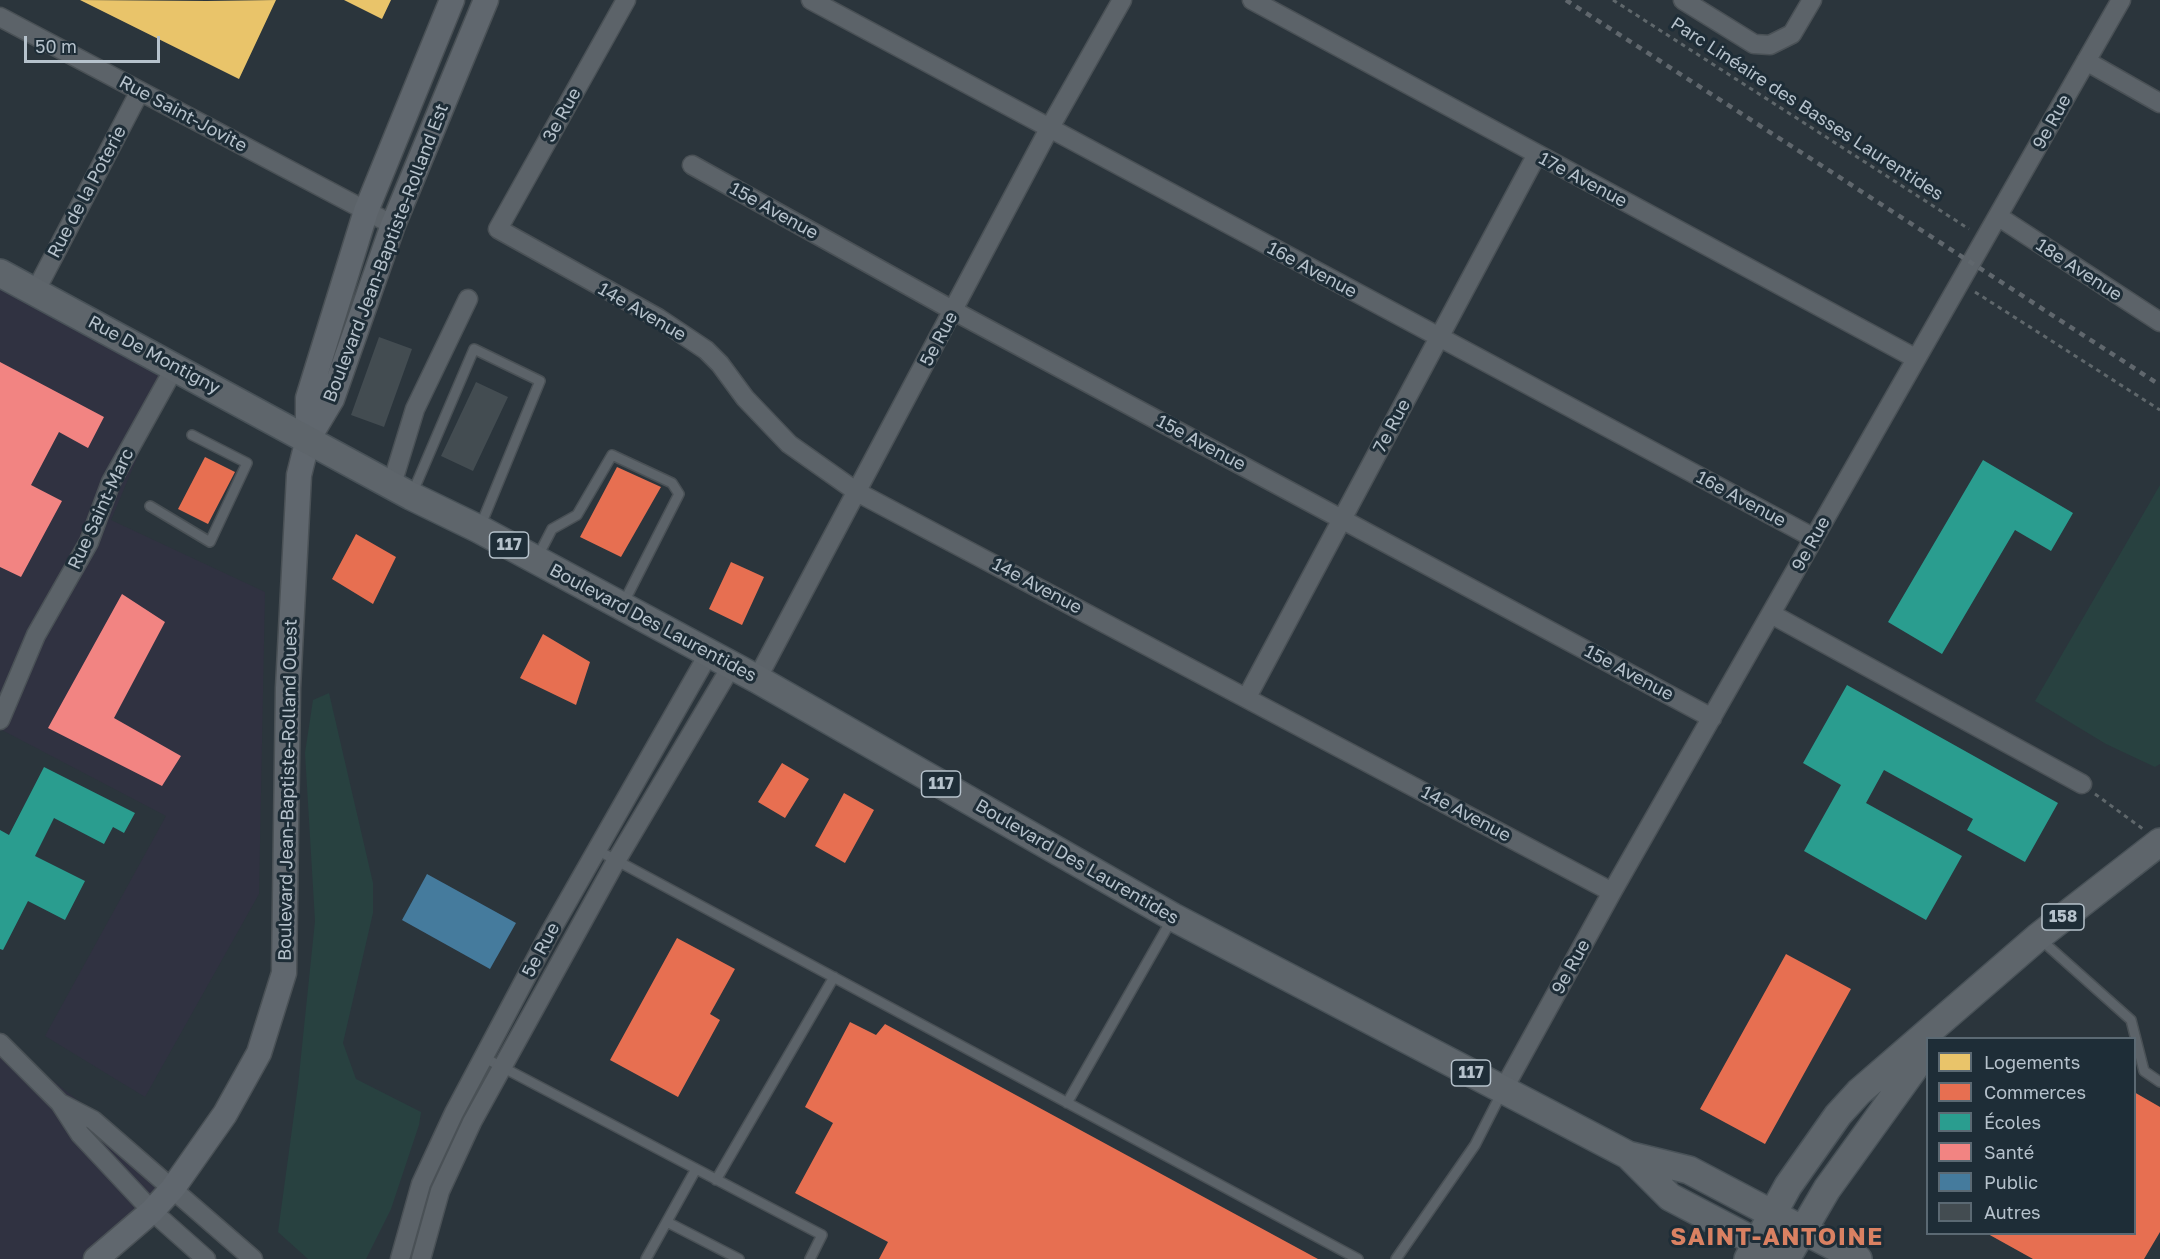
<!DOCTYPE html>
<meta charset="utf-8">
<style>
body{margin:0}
#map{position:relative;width:2160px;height:1259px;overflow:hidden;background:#2b353c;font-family:"Golos Text",sans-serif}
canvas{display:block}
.legend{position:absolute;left:1926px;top:1037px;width:210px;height:198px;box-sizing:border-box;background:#1e2d37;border:2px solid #5b6973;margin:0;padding:8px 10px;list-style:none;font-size:18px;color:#b6c2cc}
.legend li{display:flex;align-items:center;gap:12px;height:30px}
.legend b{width:30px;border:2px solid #5b6973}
.scale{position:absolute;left:24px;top:36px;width:136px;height:27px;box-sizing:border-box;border:3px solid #b6c2cc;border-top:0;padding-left:8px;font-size:18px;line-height:21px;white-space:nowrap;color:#b6c2cc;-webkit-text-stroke:4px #1e2d37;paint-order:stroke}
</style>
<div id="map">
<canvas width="2160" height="1259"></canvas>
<ul class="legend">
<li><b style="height:16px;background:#e9c46a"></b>Logements</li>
<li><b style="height:16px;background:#e76f51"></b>Commerces</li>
<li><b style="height:16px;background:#2a9d8f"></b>Écoles</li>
<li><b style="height:16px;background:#f28482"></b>Santé</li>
<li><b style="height:16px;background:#457b9d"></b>Public</li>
<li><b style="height:16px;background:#434c51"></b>Autres</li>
</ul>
<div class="scale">50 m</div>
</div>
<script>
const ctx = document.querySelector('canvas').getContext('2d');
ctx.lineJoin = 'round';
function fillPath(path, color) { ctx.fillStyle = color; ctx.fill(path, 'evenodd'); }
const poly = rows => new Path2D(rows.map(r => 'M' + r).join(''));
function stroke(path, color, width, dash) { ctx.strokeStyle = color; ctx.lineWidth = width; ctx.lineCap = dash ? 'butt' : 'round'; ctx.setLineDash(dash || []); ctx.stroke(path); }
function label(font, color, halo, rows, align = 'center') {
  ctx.font = font + ' "Golos Text",sans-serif'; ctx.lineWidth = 6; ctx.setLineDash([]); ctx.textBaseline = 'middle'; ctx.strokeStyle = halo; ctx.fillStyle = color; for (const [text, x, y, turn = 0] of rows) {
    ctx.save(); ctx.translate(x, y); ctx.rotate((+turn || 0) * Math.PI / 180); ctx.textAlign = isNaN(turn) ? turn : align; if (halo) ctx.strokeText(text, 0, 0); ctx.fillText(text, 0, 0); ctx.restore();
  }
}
fillPath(poly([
 [0,272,176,365,111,520,265,592,259,894,145,1097,45,1036,166,816,0,729],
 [0,1039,81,1103,173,1188,93,1259,0,1259]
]), '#303241');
fillPath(poly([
 [2160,485,2160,764,2155,767,2106,744,2035,701],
 [329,693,373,883,373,913,343,1043,356,1079,421,1112,419,1125,391,1209,366,1259,308,1259,278,1232,298,1085,315,921,305,753,313,700]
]), '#284140');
fillPath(poly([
 [80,0,207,1,276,0,239,79],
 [344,0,391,0,382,19]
]), '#e9c46a');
fillPath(poly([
 [205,457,235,472,208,524,178,509],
 [617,467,661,487,621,557,580,537],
 [356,534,396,557,373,604,332,579],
 [731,562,764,577,742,625,709,609],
 [543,634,590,662,576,705,520,678],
 [782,763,809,779,785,818,758,802],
 [844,793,874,810,845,863,815,846],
 [677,938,735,969,710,1014,720,1020,678,1097,610,1060],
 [1786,954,1851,989,1765,1144,1700,1109],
 [850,1022,876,1035,885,1024,1318,1259,879,1259,888,1242,795,1193,833,1123,805,1107],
 [2134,1092,2160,1107,2160,1232,2144,1259,2033,1259,1988,1234,2134,1234]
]), '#e76f51');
fillPath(poly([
 [1983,460,2073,513,2051,551,2015,530,1942,654,1888,622],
 [1847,685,2058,803,2025,862,1967,830,1973,819,1884,770,1866,803,1962,856,1926,920,1804,851,1841,785,1803,763],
 [44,767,135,813,124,833,113,827,104,844,54,818,35,856,85,881,65,920,28,901,3,950,0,949,0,830,9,835]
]), '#2a9d8f');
fillPath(poly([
 [0,362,104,417,88,448,59,432,31,485,62,501,21,577,0,567],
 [122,594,165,622,114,718,181,756,162,786,48,728]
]), '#f28482');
fillPath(poly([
 [427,874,516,923,490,969,402,920]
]), '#457b9d');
fillPath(poly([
 [379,337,412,349,384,427,351,415],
 [476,382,508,397,473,471,441,456]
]), '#434c51');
const lane = poly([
 [412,494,474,349,540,381,480,527],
 [150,506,210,542,247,463,192,435],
 [537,558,552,529,577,515,612,455,672,483,679,494,623,604],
 [597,850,1358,1259],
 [2039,938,2131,1020,2144,1071,2160,1082],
 [483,1057,822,1235,810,1259],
 [1067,1103,1172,919],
 [716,1180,834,977],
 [667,1222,739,1259],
 [646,1259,696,1169],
 [1396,1259,1475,1145,1502,1092]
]);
const street = poly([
 [626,0,498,229,658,318,706,350,720,364,745,398,789,444,857,492,1612,892],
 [811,0,1814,538],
 [1252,0,1915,358],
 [1683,0,1754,44,1770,45,1792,34,1812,0],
 [0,17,393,225],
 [2086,61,2160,103],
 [692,165,954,311,1712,718],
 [1999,217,2160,322],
 [35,292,140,91],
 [392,484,415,409,468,299],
 [1773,615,2082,784],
 [757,679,1049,129,1122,0],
 [1247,697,1536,156],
 [0,720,36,635,89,542,111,482,176,365],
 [0,1043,60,1103,80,1134,152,1211,206,1259],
 [1503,1090,1612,892,2121,0],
 [62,1104,93,1120,253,1259],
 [400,1259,421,1184,454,1113,549,934,709,653],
 [421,1259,440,1191,472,1122,616,861,732,665]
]);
const secondary = poly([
 [308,439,332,399,393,225,486,0],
 [96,1259,152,1211,173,1188,225,1114,259,1053,284,973,288,688,299,475,308,439,308,398,366,211,452,0]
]);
const primary = poly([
 [0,273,411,496,479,529,757,679,1173,917,1628,1155,1689,1170,1858,1259],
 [1629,1156,1670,1197,1771,1250],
 [1748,1259,1788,1186,1838,1115,1859,1092,2038,937,2160,842],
 [1786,1259,1827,1189,1928,1049]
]);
stroke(lane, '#4a5156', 12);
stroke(street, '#4a5156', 21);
stroke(secondary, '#4a5156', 27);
stroke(primary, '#495258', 30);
stroke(poly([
 [1613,0,1969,229],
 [1975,292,2160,410],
 [2095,794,2143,829]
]), '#5f676b', 3, [4.5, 4.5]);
stroke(lane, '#5c6369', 9);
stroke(street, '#5c6369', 18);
stroke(secondary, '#60676e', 24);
stroke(primary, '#5e656b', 27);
stroke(poly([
 [1566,0,2160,385]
]), '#60676d', 4.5, [6, 6]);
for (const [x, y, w] of [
 [509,545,39],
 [941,784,39],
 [2063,917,42],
 [1471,1073,39]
]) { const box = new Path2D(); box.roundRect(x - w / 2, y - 13, w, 26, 4.5); ctx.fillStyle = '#1e2d37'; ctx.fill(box); stroke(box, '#b6c2cc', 1.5); }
label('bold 16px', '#b6c2cc', null, [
 ["117",509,545],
 ["117",941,784],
 ["158",2063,917],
 ["117",1471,1073]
]);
label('18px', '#b6c2cc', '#1e2d37', [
 ["Parc Linéaire des Basses Laurentides",1807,109,33],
 ["Rue Saint-Jovite",183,114,28],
 ["3e Rue",562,115,-61],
 ["9e Rue",2052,122,-61],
 ["17e Avenue",1583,180,28],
 ["Rue de la Poterie",87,192,-62],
 ["15e Avenue",774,211,29],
 ["Boulevard Jean-Baptiste-Rolland Est",386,253,-69],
 ["16e Avenue",1312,270,28],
 ["18e Avenue",2079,270,33],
 ["14e Avenue",642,312,30],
 ["5e Rue",939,339,-62],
 ["Rue De Montigny",154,355,28],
 ["7e Rue",1392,426,-62],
 ["15e Avenue",1201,443,28],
 ["16e Avenue",1741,499,28],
 ["Rue Saint-Marc",101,509,-65],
 ["9e Rue",1811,544,-61],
 ["14e Avenue",1037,586,28],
 ["Boulevard Des Laurentides",653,623,28],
 ["15e Avenue",1629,673,28],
 ["Boulevard Jean-Baptiste-Rolland Ouest",288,790,-89],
 ["14e Avenue",1466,814,28],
 ["Boulevard Des Laurentides",1077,862,30],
 ["5e Rue",541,950,-62],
 ["9e Rue",1571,967,-61]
]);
ctx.letterSpacing = '1.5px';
label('bold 24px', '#da8162', '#1e2d37', [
 ["SAINT-ANTOINE",1777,1237]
]);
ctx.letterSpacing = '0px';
</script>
